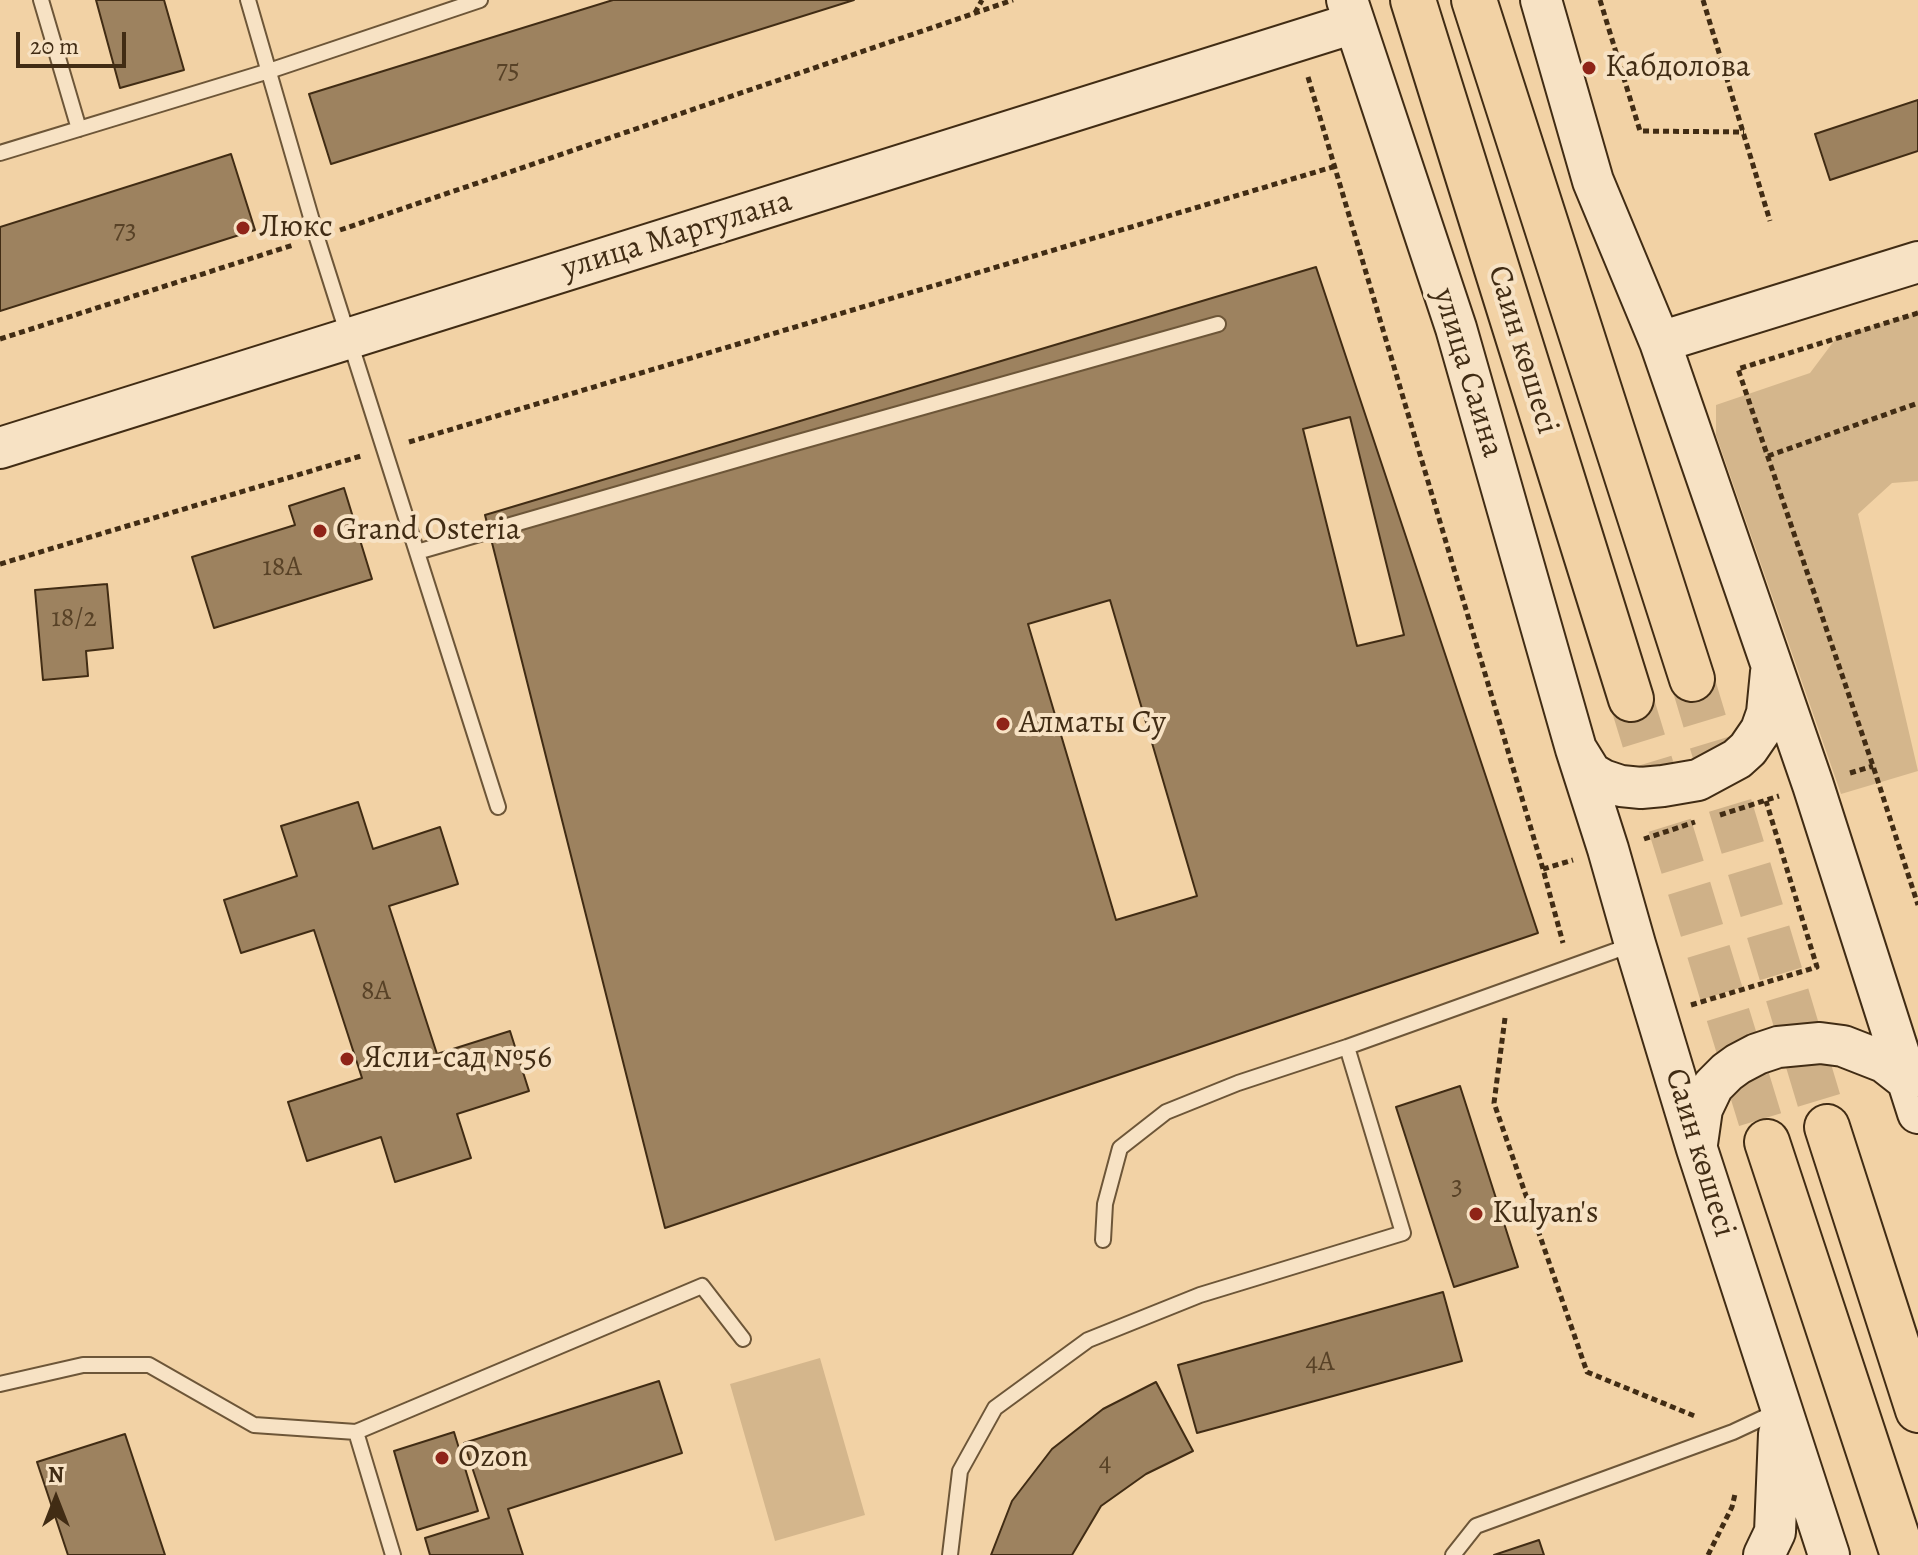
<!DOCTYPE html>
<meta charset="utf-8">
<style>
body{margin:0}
#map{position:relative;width:1918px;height:1555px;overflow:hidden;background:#f2d2a5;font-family:Alegreya,serif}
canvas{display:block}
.north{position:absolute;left:16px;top:1459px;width:80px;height:80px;-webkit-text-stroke:6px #f7e2c4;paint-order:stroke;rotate:0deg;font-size:22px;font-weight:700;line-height:32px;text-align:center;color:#412c14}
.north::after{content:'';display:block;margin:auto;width:28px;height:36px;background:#412c14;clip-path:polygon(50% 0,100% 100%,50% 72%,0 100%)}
.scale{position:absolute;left:16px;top:32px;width:110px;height:36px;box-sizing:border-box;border:4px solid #412c14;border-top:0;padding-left:10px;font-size:24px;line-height:28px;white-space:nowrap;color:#412c14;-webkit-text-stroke:6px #f7e2c4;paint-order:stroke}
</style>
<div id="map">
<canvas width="1918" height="1555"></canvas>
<div class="north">N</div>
<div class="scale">20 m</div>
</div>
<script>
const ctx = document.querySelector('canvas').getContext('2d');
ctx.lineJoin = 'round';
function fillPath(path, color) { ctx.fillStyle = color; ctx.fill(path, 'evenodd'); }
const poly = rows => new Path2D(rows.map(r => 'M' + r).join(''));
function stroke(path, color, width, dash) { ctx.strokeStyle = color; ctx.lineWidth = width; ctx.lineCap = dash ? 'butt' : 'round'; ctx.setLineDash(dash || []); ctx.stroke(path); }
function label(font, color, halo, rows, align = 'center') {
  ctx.font = font + ' Alegreya,serif'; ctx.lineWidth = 8; ctx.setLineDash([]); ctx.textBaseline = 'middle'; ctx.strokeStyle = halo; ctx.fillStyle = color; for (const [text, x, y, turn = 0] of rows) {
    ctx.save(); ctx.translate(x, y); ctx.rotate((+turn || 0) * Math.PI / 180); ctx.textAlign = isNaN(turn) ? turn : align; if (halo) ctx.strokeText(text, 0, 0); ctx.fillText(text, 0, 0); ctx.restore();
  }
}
fillPath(poly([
 [1918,312,1918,481,1892,483,1858,514,1918,771,1841,794,1716,435,1716,405,1810,373,1837,337],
 [820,1358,865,1515,775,1541,730,1384]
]), '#d4b68c');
const building = poly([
 [96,0,164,0,184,70,120,88,96,0],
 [613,0,854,0,331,164,309,94,613,0],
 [1918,100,1918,151,1830,180,1815,134,1918,100],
 [231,154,255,230,0,311,0,227,231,154],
 [1316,267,1538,933,665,1228,485,515,1316,267],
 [1350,417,1404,635,1357,646,1303,429,1350,417],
 [344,488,372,579,214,628,192,557,295,525,289,506,344,488],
 [107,584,113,648,86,651,88,676,43,680,35,590,107,584],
 [1110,600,1197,896,1116,920,1028,624,1110,600],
 [358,802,373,849,440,827,458,884,389,906,437,1054,510,1031,529,1091,457,1114,471,1158,395,1182,381,1137,307,1161,288,1102,362,1078,314,930,241,953,224,900,297,876,281,826,358,802],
 [1460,1086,1518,1267,1454,1287,1396,1107,1460,1086],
 [1443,1292,1462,1361,1197,1433,1178,1365,1443,1292],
 [659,1381,682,1453,508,1509,523,1555,430,1555,425,1538,489,1518,464,1443,659,1381],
 [1156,1382,1193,1451,1146,1474,1101,1506,1072,1555,991,1555,1012,1501,1052,1449,1103,1409,1156,1382],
 [454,1432,478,1511,417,1530,394,1451,454,1432],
 [125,1434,165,1555,68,1555,37,1462,125,1434],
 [1539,1540,1544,1555,1494,1555,1539,1540]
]);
fillPath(building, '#9d825f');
stroke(building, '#412c14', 2);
stroke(poly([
 [1692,679,1827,1127],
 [1631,699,1767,1142]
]), '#cfb188', 44, [44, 22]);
const lane = poly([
 [41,0,79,129],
 [248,0,317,238,498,807],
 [0,153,269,71,480,0],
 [417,552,788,445,1218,324],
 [1103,1240,1105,1204,1120,1148,1166,1112,1238,1083,1347,1047,1634,944],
 [0,1384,83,1365,149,1365,254,1425,356,1432,702,1286,743,1339],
 [356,1432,393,1555],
 [950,1555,960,1471,995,1408,1088,1340,1200,1295,1403,1233,1347,1047],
 [1453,1555,1476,1526,1733,1432,1780,1410]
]);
const secondary = poly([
 [1347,0,1456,328,1576,749,1608,849,1635,944,1697,1149,1829,1555],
 [1541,0,1593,181,1660,342,1813,785,1918,1113],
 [1660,342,1918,262],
 [0,448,1354,23],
 [1578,752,1591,773,1603,780,1621,786,1641,788,1663,786,1698,780,1737,759,1748,749,1761,730,1767,713,1771,672],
 [1697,1144,1702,1109,1713,1086,1727,1072,1738,1064,1757,1054,1778,1047,1820,1043,1843,1046,1884,1062,1907,1080],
 [1764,1555,1775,1532,1779,1434]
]);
const primary = poly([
 [1413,0,1631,699],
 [1474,0,1692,679],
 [1827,1127,1918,1410],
 [1767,1142,1903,1555]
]);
stroke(lane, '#6d5638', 18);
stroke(secondary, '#412c14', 44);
stroke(primary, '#412c14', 48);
stroke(poly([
 [1600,0,1640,131,1744,132],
 [1703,0,1770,221],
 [975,13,982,0],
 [1308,77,1543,869,1563,943],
 [340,230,1013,0],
 [1918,313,1738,369,1873,766,1918,905],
 [0,339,293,245],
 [409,442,1336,166],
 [1768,456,1918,403],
 [0,564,361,456],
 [1850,773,1873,766],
 [1720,815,1779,796],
 [1644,839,1695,822],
 [1543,869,1573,860],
 [1691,1005,1817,967,1766,801],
 [1505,1018,1494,1103,1587,1372,1697,1417],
 [1708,1555,1732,1507,1735,1494]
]), '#412c14', 5, [6, 4]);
stroke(lane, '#f7e2c4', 14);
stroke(secondary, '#f7e2c4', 40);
stroke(primary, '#f2d2a5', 44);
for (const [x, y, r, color] of [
 [1589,68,8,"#8f2418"],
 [243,228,8,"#8f2418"],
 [320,531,8,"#8f2418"],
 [1003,724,8,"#8f2418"],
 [347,1059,8,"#8f2418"],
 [1476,1214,8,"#8f2418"],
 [442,1458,8,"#8f2418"]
]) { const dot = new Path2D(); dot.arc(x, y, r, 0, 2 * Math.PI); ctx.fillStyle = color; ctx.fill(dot); stroke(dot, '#f7e2c4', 3); }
label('28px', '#584227', null, [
 ["75",508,71],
 ["73",125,231],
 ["18А",282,568],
 ["18/2",74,619],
 ["8А",376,992],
 ["3",1457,1187],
 ["4А",1320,1363],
 ["4",1105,1463]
]);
label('32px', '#412c14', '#f7e2c4', [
 ["Кабдолова",1605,68],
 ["Люкс",259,228],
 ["Grand Osteria",336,531],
 ["Алматы Су",1019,724],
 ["Ясли-сад №56",363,1059],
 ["Kulyan's",1492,1214],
 ["Ozon",458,1458]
], 'left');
label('32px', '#412c14', '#f7e2c4', [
 ["улица Маргулана",677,236,-17],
 ["Саин көшесі",1522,350,73],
 ["улица Саина",1467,373,73],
 ["Саин көшесі",1699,1153,73]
]);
</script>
